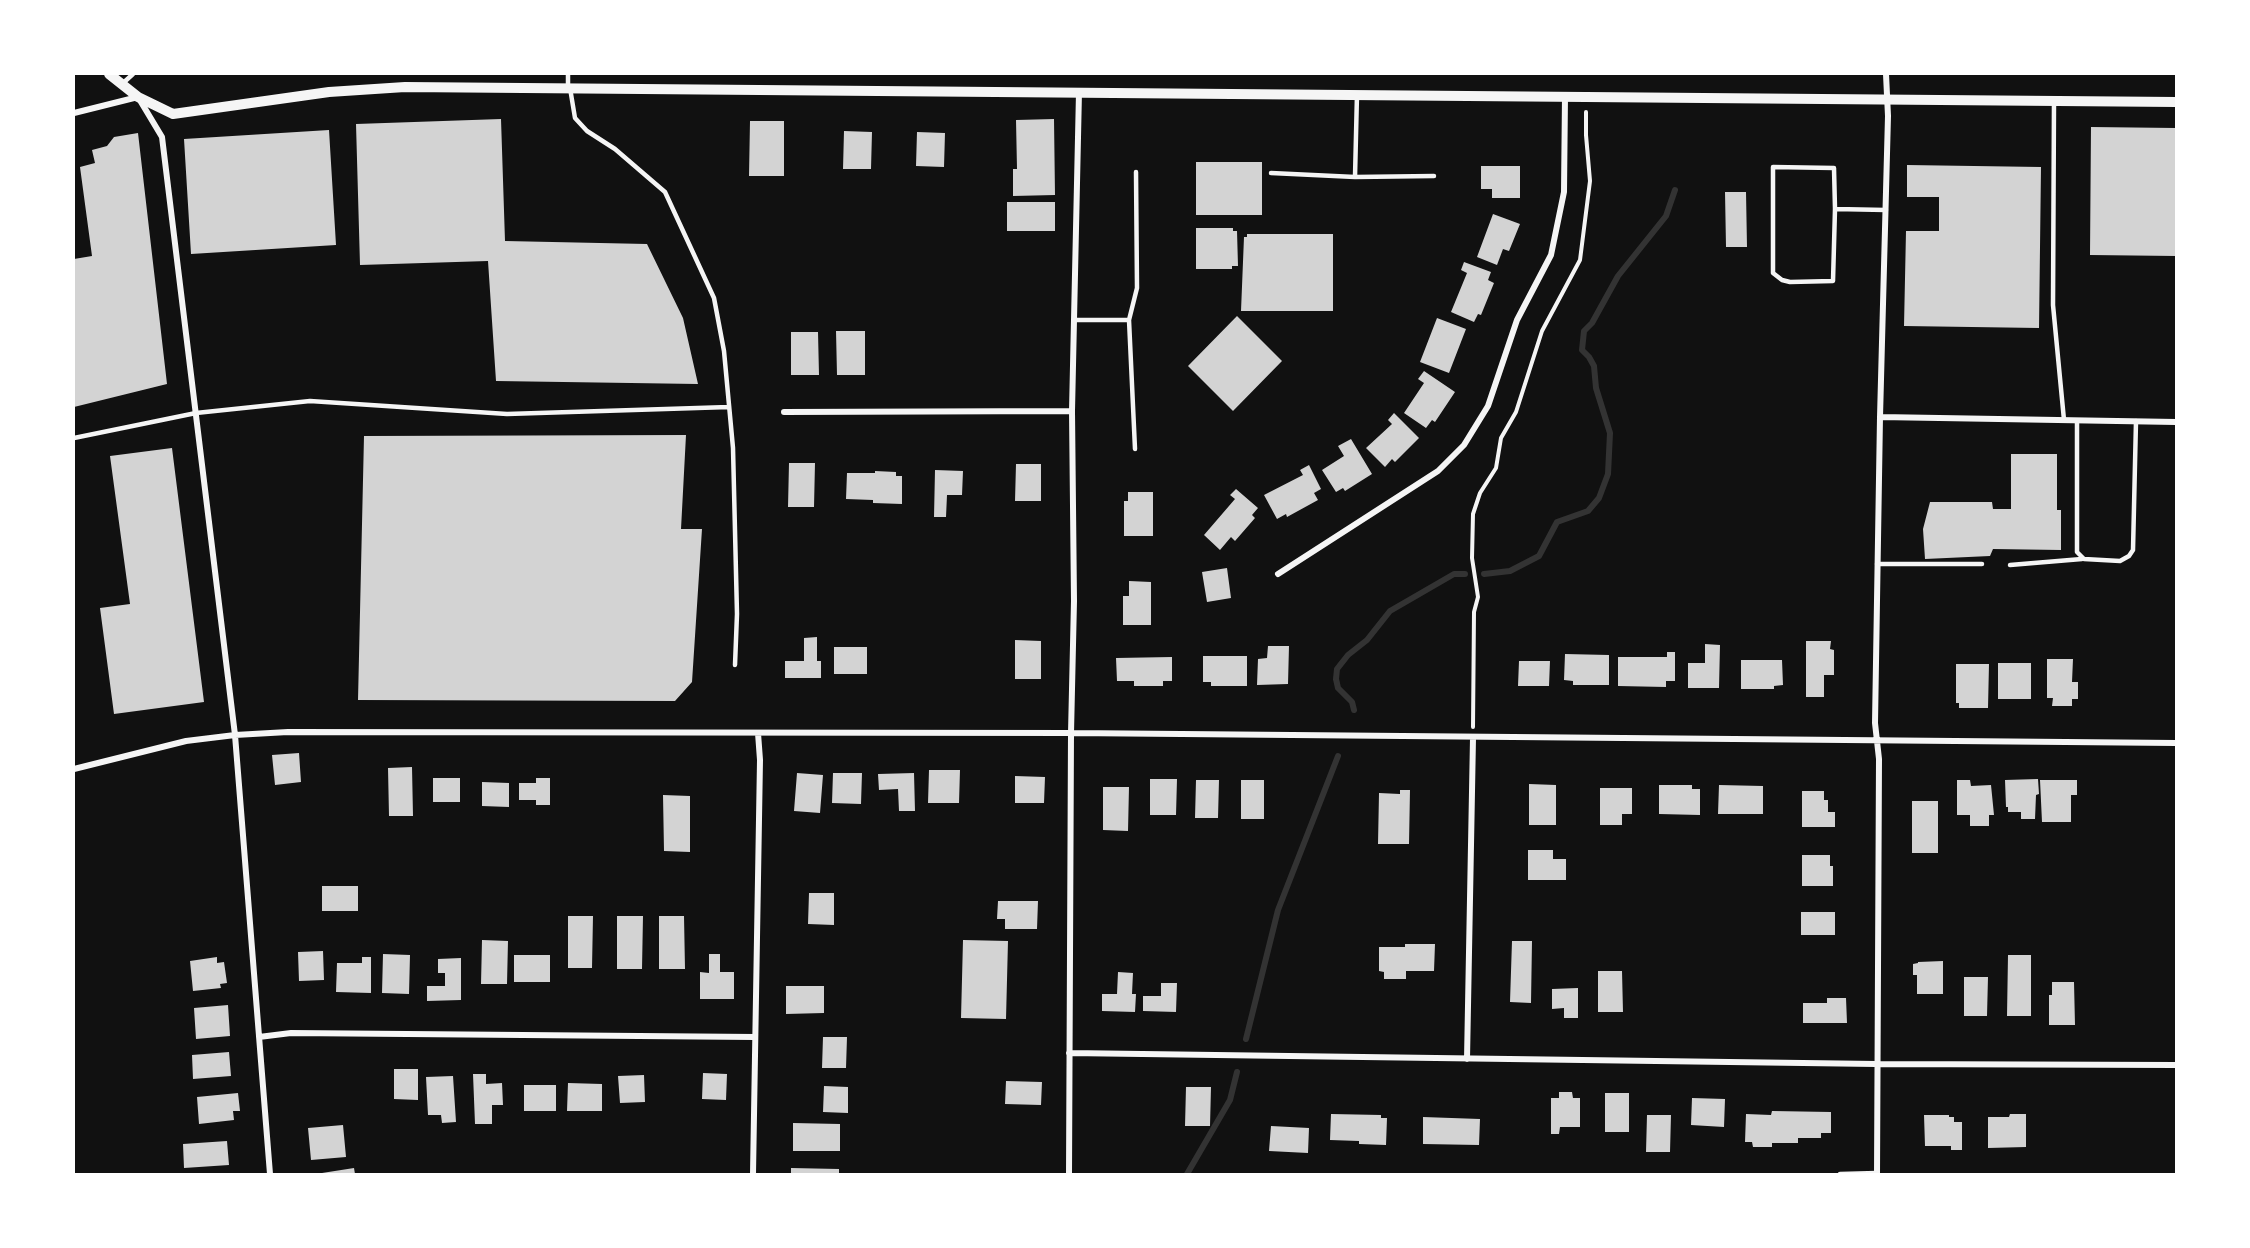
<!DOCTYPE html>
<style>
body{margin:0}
#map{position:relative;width:2250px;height:1248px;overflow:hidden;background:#111;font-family:Commissioner,sans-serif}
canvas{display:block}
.frame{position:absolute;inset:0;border:75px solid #fff;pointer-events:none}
</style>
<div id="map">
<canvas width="2250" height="1248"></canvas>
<div class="frame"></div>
</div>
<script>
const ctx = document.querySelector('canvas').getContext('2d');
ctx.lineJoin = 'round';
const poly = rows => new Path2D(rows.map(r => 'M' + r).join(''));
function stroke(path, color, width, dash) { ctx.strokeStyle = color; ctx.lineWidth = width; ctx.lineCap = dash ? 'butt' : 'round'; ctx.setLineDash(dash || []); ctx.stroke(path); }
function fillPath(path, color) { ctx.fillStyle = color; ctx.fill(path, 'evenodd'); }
stroke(poly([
 [1484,574,1510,571,1539,556,1557,522,1588,511,1599,498,1608,474,1610,433,1596,388,1594,366,1589,357,1582,350,1584,331,1592,323,1618,276,1666,216,1675,190],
 [1354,710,1352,702,1338,688,1336,679,1337,669,1348,655,1367,640,1390,611,1454,574,1465,574],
 [1246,1039,1278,910,1338,756],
 [1187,1174,1230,1100,1237,1072]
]), '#333', 6);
fillPath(poly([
 [501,119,505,241,647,244,683,318,698,384,496,381,488,261,360,265,356,124],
 [1054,119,1055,195,1013,196,1013,169,1017,169,1016,120],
 [750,121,784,121,784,176,749,176],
 [2091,127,2176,128,2176,256,2090,255],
 [329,130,336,245,191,254,184,139],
 [844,131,872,132,871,169,843,169],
 [917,132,945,133,944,167,916,166],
 [138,133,167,384,74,407,74,259,92,256,80,167,95,163,92,150,107,146,114,137],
 [1196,162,1262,162,1262,215,1196,215],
 [1907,165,2041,167,2039,328,1904,326,1906,231,1939,231,1939,197,1907,197],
 [1481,166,1520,166,1520,198,1492,198,1492,189,1481,189],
 [1725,192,1746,192,1747,247,1726,247],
 [1007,202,1055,202,1055,231,1007,231],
 [1493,214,1520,224,1509,251,1503,249,1497,265,1477,257],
 [1196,228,1233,228,1233,231,1237,231,1238,266,1232,266,1232,269,1196,269],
 [1247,234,1333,234,1333,311,1241,311,1244,237,1247,237],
 [1464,262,1491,272,1488,280,1494,283,1481,315,1478,314,1474,322,1451,312,1467,273,1461,270],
 [1237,316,1282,361,1233,411,1188,366],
 [1437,318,1466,329,1449,373,1420,362],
 [836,331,865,331,865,375,837,375],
 [791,332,818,332,819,375,791,375],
 [1424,371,1455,392,1435,422,1432,420,1426,428,1404,413,1424,383,1418,379],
 [1394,413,1419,438,1395,462,1392,459,1385,467,1366,448,1392,424,1388,420],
 [686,435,681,529,702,529,692,682,675,701,358,700,364,436],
 [1351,439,1372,474,1345,491,1343,488,1336,492,1322,470,1344,456,1338,446],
 [172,448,204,702,114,714,100,608,130,604,110,456],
 [2011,454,2057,454,2057,510,2061,510,2061,550,1993,549,1990,556,1925,559,1923,529,1930,502,1992,502,1993,509,2011,509],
 [789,463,815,463,814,507,788,507],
 [1016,464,1041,464,1041,501,1015,501],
 [1309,465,1321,489,1314,493,1318,500,1287,517,1286,514,1277,519,1264,495,1303,475,1300,470],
 [935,470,963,471,962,495,947,495,946,517,934,517],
 [875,471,896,472,896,476,902,476,902,504,873,503,873,500,846,499,847,473,875,473],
 [1236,489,1258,508,1252,515,1255,518,1235,541,1231,537,1220,550,1204,535,1235,499,1230,495],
 [1128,492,1153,492,1153,536,1124,536,1124,501,1128,501],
 [1227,568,1231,598,1207,602,1202,572],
 [1129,581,1151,582,1151,625,1123,625,1123,596,1129,596],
 [817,637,817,661,821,661,821,678,785,678,785,661,804,661,804,638],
 [1015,640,1041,641,1041,679,1015,679],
 [1806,641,1831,641,1830,649,1834,650,1834,675,1824,675,1824,697,1806,697],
 [1705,644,1720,645,1719,688,1688,688,1688,663,1705,663],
 [1268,646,1289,646,1288,684,1257,685,1258,659,1267,658],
 [834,647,867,647,867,674,834,674],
 [1667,652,1675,652,1675,681,1666,681,1666,687,1618,686,1618,657,1667,657],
 [1565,654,1609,655,1609,685,1573,685,1573,681,1564,680],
 [1203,656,1247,656,1247,686,1211,686,1211,682,1203,682],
 [1172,657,1172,681,1163,681,1163,686,1134,686,1134,681,1117,681,1116,658],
 [2047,659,2073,659,2072,682,2078,682,2078,699,2072,699,2072,706,2052,706,2053,698,2047,698],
 [1741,660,1782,660,1783,685,1774,686,1774,689,1741,689],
 [1519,661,1550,661,1549,686,1518,686],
 [1998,663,2031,663,2031,699,1998,699],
 [1956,664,1989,664,1988,708,1959,708,1959,703,1956,703],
 [299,753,301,782,275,785,272,755],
 [412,767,413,816,389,816,388,768],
 [929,770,960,770,959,803,928,803],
 [797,773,823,775,820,813,794,811],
 [833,773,862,773,861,804,832,803],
 [914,773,915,811,899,811,898,789,879,790,878,774],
 [1015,776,1045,777,1044,803,1015,803],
 [433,778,460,778,460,802,433,802],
 [536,778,550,778,550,805,536,805,536,800,519,800,519,783,536,783],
 [1150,779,1177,779,1176,815,1150,815],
 [2038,779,2039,794,2036,795,2035,819,2021,819,2021,812,2008,812,2008,807,2006,807,2005,780],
 [1196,780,1219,780,1218,818,1195,818],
 [1241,780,1264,780,1264,819,1241,819],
 [1957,780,1970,780,1971,786,1991,785,1994,815,1989,815,1989,826,1970,826,1970,815,1957,815],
 [2040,780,2077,780,2077,795,2071,795,2071,822,2042,822],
 [482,782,509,783,509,807,482,806],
 [1529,784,1556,785,1556,825,1529,825],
 [1659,785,1692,785,1692,789,1700,789,1700,815,1659,814],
 [1719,785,1763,786,1763,814,1718,814],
 [1103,787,1129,787,1128,831,1103,830],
 [1600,788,1632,788,1632,814,1622,814,1622,825,1600,825],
 [1400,790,1410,790,1409,844,1378,844,1379,793,1400,794],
 [1802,791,1824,791,1824,800,1828,800,1828,812,1835,812,1835,827,1802,827],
 [663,795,690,796,690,852,664,851],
 [1912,801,1938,801,1938,853,1912,853],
 [1528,850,1553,850,1553,859,1566,859,1566,880,1528,880],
 [1802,855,1830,855,1830,866,1833,866,1833,886,1802,886],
 [322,886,358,886,358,911,322,911],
 [809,893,834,893,834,925,808,924],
 [998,901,1038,901,1037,929,1005,929,1005,919,997,919],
 [1801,912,1835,912,1835,935,1801,935],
 [568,916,593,916,592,968,568,968],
 [617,916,643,916,642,969,617,969],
 [659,916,684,916,685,969,659,969],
 [482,940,508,941,507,984,481,984],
 [963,940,1008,941,1006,1019,961,1018],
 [1512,941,1532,941,1531,1003,1510,1002],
 [1405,944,1435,944,1434,971,1406,971,1406,979,1384,979,1384,972,1379,971,1379,947,1405,947],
 [323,951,324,980,299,981,298,952],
 [383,954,410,955,409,994,382,993],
 [709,954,720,954,720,972,734,972,734,999,700,999,700,972,709,973],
 [514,955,550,955,550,982,514,982],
 [2008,955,2031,955,2031,1016,2007,1016],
 [217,957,217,963,224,962,227,983,220,984,221,988,193,991,190,961],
 [362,957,371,957,371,993,336,992,337,963,362,963],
 [461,958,461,1000,427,1001,427,986,445,986,445,973,438,973,438,959],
 [1943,961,1943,994,1917,994,1917,975,1913,975,1913,964,1918,963,1918,962],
 [1598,971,1622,971,1623,1012,1598,1012],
 [1118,972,1133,973,1132,994,1136,994,1135,1012,1102,1011,1102,994,1117,994],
 [1964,977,1988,977,1987,1016,1964,1016],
 [2052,982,2074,982,2075,1025,2049,1025,2049,995,2052,995],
 [1161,983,1177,983,1176,1012,1143,1011,1143,996,1161,996],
 [786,986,824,986,824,1013,786,1014],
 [1578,988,1578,1018,1564,1018,1564,1008,1552,1009,1552,989],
 [1827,998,1846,998,1847,1023,1803,1023,1803,1003,1827,1003],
 [228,1005,230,1036,196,1039,194,1008],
 [823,1037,847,1037,846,1068,822,1068],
 [229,1052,231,1076,193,1079,192,1055],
 [394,1069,418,1069,418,1100,394,1099],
 [703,1073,727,1074,726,1100,702,1099],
 [473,1074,486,1074,486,1084,502,1083,503,1105,492,1105,492,1124,475,1124],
 [644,1075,645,1102,620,1103,618,1076],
 [453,1076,456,1122,442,1123,441,1115,428,1115,426,1077],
 [1006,1081,1042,1082,1041,1105,1005,1104],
 [568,1083,602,1084,602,1111,567,1111],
 [524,1085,556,1085,556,1111,524,1111],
 [824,1086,848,1087,848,1113,823,1112],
 [1186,1087,1211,1087,1210,1126,1185,1126],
 [1559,1092,1572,1092,1573,1098,1580,1098,1580,1127,1560,1127,1559,1134,1551,1134,1551,1098,1559,1098],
 [238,1093,240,1111,233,1111,234,1120,199,1124,197,1097],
 [1605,1093,1629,1093,1629,1132,1605,1132],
 [1692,1098,1725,1099,1724,1127,1691,1125],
 [1772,1111,1831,1112,1831,1133,1821,1133,1821,1138,1798,1138,1798,1143,1772,1143,1772,1147,1753,1147,1752,1142,1745,1142,1746,1114,1771,1115],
 [1331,1114,1381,1115,1381,1118,1387,1118,1386,1145,1359,1144,1359,1141,1330,1140],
 [2010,1114,2026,1114,2026,1147,1988,1148,1988,1117,2009,1117],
 [1647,1115,1671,1115,1670,1152,1646,1152],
 [1924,1115,1949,1115,1949,1117,1954,1117,1954,1122,1962,1122,1962,1150,1951,1150,1951,1146,1925,1146],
 [1423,1117,1480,1119,1479,1145,1423,1144],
 [793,1123,840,1124,840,1151,793,1151],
 [343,1125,346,1157,311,1160,308,1128],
 [1271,1126,1309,1128,1308,1153,1269,1151],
 [227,1141,229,1165,184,1168,183,1144],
 [354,1168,355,1174,322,1174,322,1173],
 [791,1168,839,1169,839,1174,791,1174]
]), '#d3d3d3');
stroke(poly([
 [1473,727,1474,612,1478,597,1472,558,1473,514,1480,493,1496,468,1501,438,1516,412,1542,331,1580,260,1590,181,1586,135,1586,112]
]), '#f5f5f5', 4);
stroke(poly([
 [568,74,568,88],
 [122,84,133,74],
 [570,88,575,118,587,131,615,149,665,192,714,298,724,351,733,448,737,614,735,665],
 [2054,100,2053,305,2064,420],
 [1271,173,1355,177,1357,94],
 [1355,177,1434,176],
 [1835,209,1833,281,1790,282,1782,280,1773,273,1773,167,1834,168,1835,209,1886,210],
 [1074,320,1129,320,1137,288,1136,172],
 [1129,320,1135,449],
 [2077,421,2077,552,2084,559,2120,561,2129,556,2133,550,2136,421],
 [74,438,196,413,310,401,507,414,729,407],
 [1877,564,1982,564],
 [2010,565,2082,559],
 [1840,1174,1877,1173]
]), '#f5f5f5', 4.5);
stroke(poly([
 [74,113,138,97,162,137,235,735,270,1174],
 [784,412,1072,411],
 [1880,417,2176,422],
 [1278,574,1438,471,1464,445,1488,406,1517,320,1551,255,1564,192,1565,96],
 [74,769,186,741,235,735,288,732,1071,733,2176,743],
 [259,1037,291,1033,755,1037],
 [1069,1053,1876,1064,2176,1065],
 [1467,1059,1473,738],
 [753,1174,760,760,758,733],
 [1069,1174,1071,733,1074,601,1072,411,1079,92],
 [1877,1174,1879,759,1875,723,1880,417,1888,116,1886,74]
]), '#f5f5f5', 6);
stroke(poly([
 [109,74,138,97,173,114,329,92,405,87,2176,102]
]), '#f5f5f5', 10);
</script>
